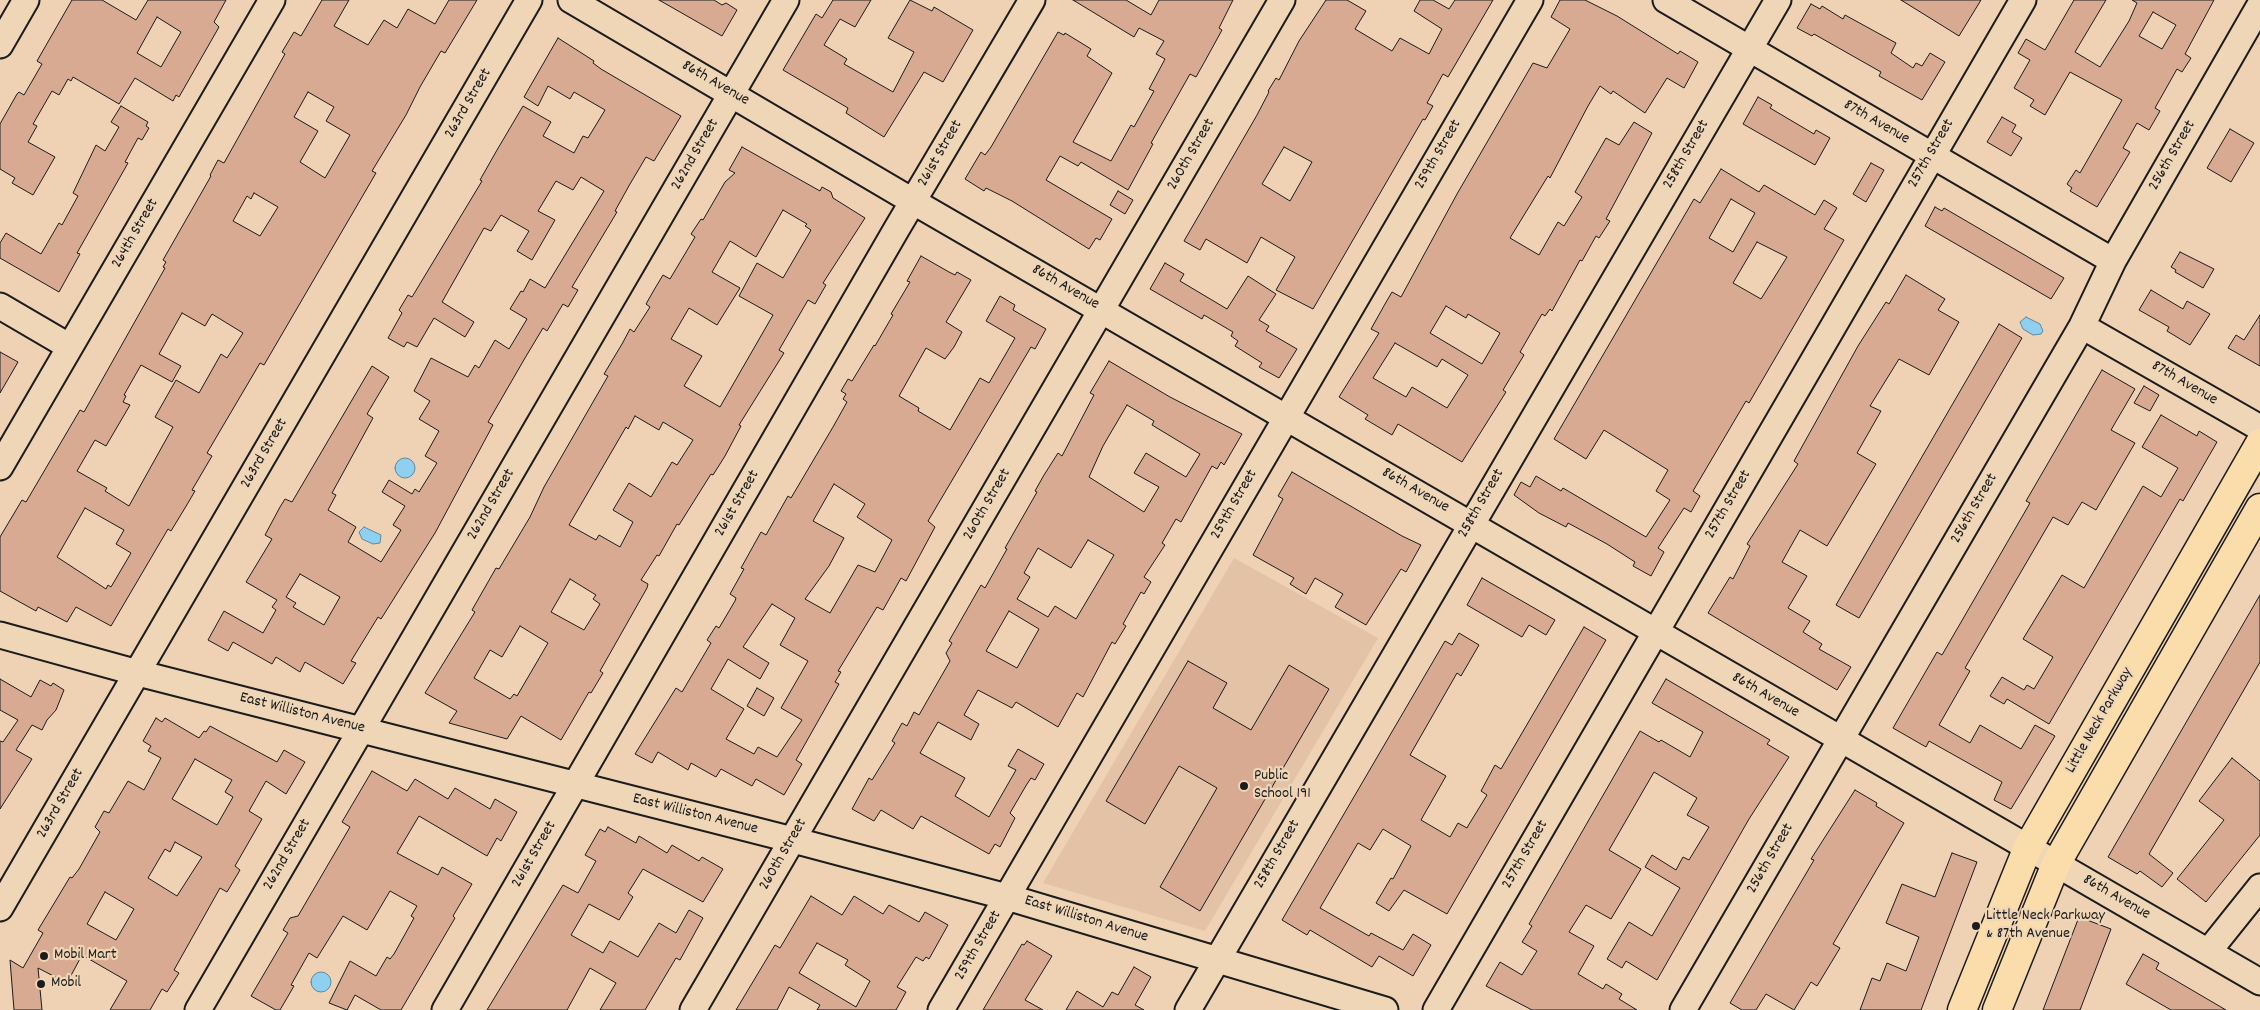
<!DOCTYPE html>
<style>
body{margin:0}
canvas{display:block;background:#efd1b3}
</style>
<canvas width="2260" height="1010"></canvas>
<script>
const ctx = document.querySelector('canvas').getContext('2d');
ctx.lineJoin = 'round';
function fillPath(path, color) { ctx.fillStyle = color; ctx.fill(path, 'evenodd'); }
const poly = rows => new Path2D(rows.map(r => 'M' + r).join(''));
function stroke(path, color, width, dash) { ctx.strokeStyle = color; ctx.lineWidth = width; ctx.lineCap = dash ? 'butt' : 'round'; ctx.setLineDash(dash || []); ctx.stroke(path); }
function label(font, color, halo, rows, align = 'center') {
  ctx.font = font + ' Dekko,sans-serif'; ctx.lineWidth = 4.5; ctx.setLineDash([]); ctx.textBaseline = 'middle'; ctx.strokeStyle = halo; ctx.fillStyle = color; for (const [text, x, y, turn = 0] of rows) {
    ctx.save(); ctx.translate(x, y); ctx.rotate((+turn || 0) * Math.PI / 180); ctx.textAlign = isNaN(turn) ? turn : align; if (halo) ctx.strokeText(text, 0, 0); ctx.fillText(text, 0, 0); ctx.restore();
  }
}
fillPath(poly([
 [1234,558,1378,638,1205,931,1043,883]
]), '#e4c2a6');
const water = poly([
 [2026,317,2040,324,2043,331,2041,334,2033,335,2023,329,2020,322,2026,317],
 '395 468a10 10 0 1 1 20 0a10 10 0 1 1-20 0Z',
 [364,527,381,535,380,543,373,544,362,539,359,532,364,527],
 '311 982a10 10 0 1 1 20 0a10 10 0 1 1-20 0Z'
]);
fillPath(water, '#8fd0f1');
stroke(water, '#61889c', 1);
const building = poly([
 [72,0,102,0,136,20,148,0,226,0,214,22,219,27,179,97,176,95,173,101,135,78,119,104,73,77,71,81,68,79,59,95,52,91,33,124,37,126,28,142,55,157,33,195,12,183,15,178,0,169,0,124,17,94,19,92,24,95,42,64,37,61,72,0],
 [157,17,181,32,161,67,137,53,157,17],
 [322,0,349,0,334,26,368,45,384,20,397,28,408,9,435,24,449,0,477,0,445,53,441,51,420,87,406,115,372,171,376,173,264,365,260,363,207,453,212,456,192,490,195,491,188,503,171,531,168,529,111,626,76,607,67,622,38,607,36,611,0,591,0,537,22,500,26,502,80,410,84,412,165,268,163,267,166,262,163,260,211,176,210,175,218,160,224,163,285,54,282,52,294,32,301,36,322,0],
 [308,92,334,107,326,121,350,135,325,178,300,162,318,131,294,117,308,92],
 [254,193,278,207,260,236,233,221,247,196,251,199,254,193],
 [182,313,205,326,212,314,243,333,227,358,221,354,199,393,176,380,155,417,173,427,129,506,105,491,107,488,77,471,95,440,106,446,130,405,123,402,126,396,124,395,141,365,172,382,181,366,159,354,182,313],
 [85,508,124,530,116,544,131,553,111,587,108,585,106,589,57,557,85,508],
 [659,0,714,0,722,5,726,3,737,10,722,36,659,0],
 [833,0,871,0,855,27,840,19,824,45,847,59,844,64,893,92,914,52,888,38,910,0,932,11,934,7,973,30,943,82,924,72,884,137,846,113,848,108,783,70,816,14,822,18,833,0],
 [1073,0,1126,0,1151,15,1159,0,1233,0,1219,28,1222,30,1205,61,1196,77,1190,74,1151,143,1153,144,1128,190,1081,162,1078,166,1060,156,1046,180,1112,219,1100,240,1096,238,1089,249,1012,201,986,188,984,191,965,179,981,152,985,155,991,147,1058,32,1064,35,1065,33,1091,49,1087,56,1112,73,1073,142,1111,161,1131,125,1134,127,1154,91,1149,89,1165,59,1156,54,1164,41,1139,28,1134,37,1073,0],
 [1326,0,1347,0,1366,11,1355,29,1392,51,1400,38,1429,54,1442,29,1414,11,1420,0,1433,0,1449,9,1455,0,1493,0,1448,77,1443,74,1427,103,1433,106,1425,120,1423,119,1313,309,1276,290,1295,257,1261,237,1247,263,1206,239,1200,250,1184,241,1257,115,1269,92,1268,91,1276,78,1279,80,1299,41,1326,0],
 [1284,147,1312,162,1290,201,1262,184,1284,147],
 [1560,0,1585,0,1617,16,1678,54,1680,51,1698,62,1684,88,1667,78,1645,113,1613,91,1611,94,1600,86,1588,106,1550,178,1548,176,1510,238,1539,255,1558,222,1564,226,1582,197,1575,192,1606,138,1619,145,1634,122,1652,133,1606,219,1610,221,1599,238,1596,236,1582,261,1580,260,1552,311,1550,309,1545,316,1542,314,1520,352,1524,355,1503,390,1506,392,1462,462,1398,424,1392,435,1365,419,1368,415,1339,397,1379,333,1371,329,1385,304,1392,292,1401,297,1457,194,1533,63,1547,68,1570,29,1551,17,1560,0],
 [1446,306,1466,318,1468,314,1500,333,1482,364,1430,333,1446,306],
 [1395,343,1437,367,1442,359,1468,375,1447,408,1412,387,1406,397,1373,378,1395,343],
 [1901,0,1981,0,1959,36,1901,0],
 [2074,0,2106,0,2075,52,2100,67,2129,21,2137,3,2132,0,2214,0,2185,54,2191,58,2182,72,2177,69,2155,108,2160,111,2149,130,2137,123,2123,148,2130,152,2097,207,2070,191,2072,188,2067,184,2076,170,2080,173,2122,100,2070,72,2045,115,2030,106,2034,100,2014,88,2030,60,2018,53,2026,39,2045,50,2074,0],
 [2153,12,2176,25,2162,49,2139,36,2153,12],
 [1811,4,1820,9,1822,6,1843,19,1845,15,1896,43,1891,53,1913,68,1916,63,1922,66,1930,53,1945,62,1922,100,1879,76,1881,72,1814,34,1812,36,1797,28,1811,4],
 [558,38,594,61,593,63,601,69,681,116,654,161,646,157,630,184,615,211,617,212,572,287,578,290,568,307,563,304,547,331,543,328,525,358,488,422,493,425,435,533,381,619,378,617,351,661,356,663,343,684,305,662,300,672,276,657,272,664,233,642,228,651,208,640,224,611,263,633,276,610,272,607,277,600,246,582,272,539,265,535,280,507,285,499,292,502,372,366,389,377,367,414,373,418,332,493,336,495,328,510,356,527,348,542,381,562,401,530,393,525,405,506,382,492,389,480,412,494,415,489,419,492,437,463,425,456,439,431,419,419,430,401,414,391,431,358,468,377,475,365,479,368,495,340,509,349,527,319,510,309,521,291,523,292,530,279,545,288,604,191,581,177,573,190,556,181,538,211,555,220,532,260,517,251,529,231,501,215,491,231,484,228,442,302,474,322,465,337,434,318,417,347,407,342,404,347,388,338,402,313,399,310,408,295,412,297,482,181,480,180,497,150,523,106,551,122,543,136,574,153,583,136,588,138,605,110,574,92,570,99,548,86,538,106,524,97,558,38],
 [300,574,340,597,324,625,293,607,296,603,286,597,300,574],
 [1758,97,1772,105,1770,108,1814,134,1816,130,1830,138,1815,165,1743,124,1758,97],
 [121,106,148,122,146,126,149,128,142,140,138,138,125,162,128,163,77,253,80,254,59,292,0,258,0,243,6,233,41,254,59,223,62,225,78,196,73,193,96,145,105,151,119,127,111,122,121,106],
 [2002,117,2016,125,2012,132,2022,138,2011,156,1987,142,2002,117],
 [2230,129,2254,143,2231,182,2207,168,2230,129],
 [742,147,820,191,822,187,831,192,833,198,865,218,823,283,826,285,815,304,808,300,779,350,784,353,739,425,741,426,725,456,713,475,711,474,679,525,677,524,659,556,657,555,641,580,648,584,647,588,600,671,603,673,591,693,589,692,561,740,521,716,507,739,449,723,457,711,425,693,475,612,472,610,496,568,499,569,530,517,544,487,608,376,604,374,622,344,630,329,634,332,650,307,646,304,654,290,663,275,670,279,695,237,691,234,701,219,703,220,725,182,735,173,729,170,742,147],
 [783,210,807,224,805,226,811,230,783,278,757,263,739,296,773,315,720,407,684,386,702,356,671,339,689,308,717,325,740,288,712,272,730,241,756,257,783,210],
 [635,416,659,430,663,422,693,440,677,465,672,462,651,497,629,483,613,510,633,522,620,547,599,535,596,540,569,525,626,427,628,429,635,416],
 [570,579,596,595,593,599,600,604,584,630,551,612,570,579],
 [520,626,548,643,517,696,514,694,510,699,474,678,490,650,502,657,520,626],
 [1871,163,1884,170,1866,202,1853,194,1871,163],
 [1721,169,1759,192,1764,185,1815,215,1824,200,1837,208,1824,229,1844,240,1749,403,1746,401,1693,491,1700,496,1691,512,1684,508,1658,548,1664,552,1651,576,1633,566,1635,562,1607,544,1568,523,1566,527,1539,513,1514,495,1521,482,1530,487,1536,476,1561,491,1563,488,1646,537,1670,500,1656,491,1668,470,1604,430,1586,459,1554,439,1694,199,1700,203,1721,169],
 [1731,199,1755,213,1733,252,1709,238,1731,199],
 [1757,242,1787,257,1761,299,1733,283,1757,242],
 [1118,191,1133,200,1125,214,1110,205,1118,191],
 [1935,207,1942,211,1944,208,2064,278,2051,299,1925,226,1935,207],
 [2180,252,2214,269,2203,288,2175,272,2176,270,2171,267,2180,252],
 [921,256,949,272,955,275,957,272,971,280,946,322,962,332,954,347,945,359,926,348,899,396,919,408,918,411,950,430,980,378,989,383,1015,338,986,321,1000,296,1015,305,1013,310,1046,329,1035,349,1031,347,928,521,935,527,906,581,901,578,883,610,877,607,838,671,841,672,835,682,839,684,796,760,802,764,784,795,756,779,752,786,721,769,716,777,691,763,688,770,658,752,652,763,635,754,676,688,682,692,711,643,707,640,716,626,719,628,735,601,736,598,730,594,744,569,741,568,761,532,766,535,788,496,791,498,833,427,847,402,843,399,846,394,841,391,848,379,852,381,874,345,875,346,893,315,891,314,910,282,907,281,921,256],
 [834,484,865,504,857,517,892,540,875,572,858,565,830,613,805,599,829,566,844,538,813,521,834,484],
 [772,604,795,618,780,645,808,661,781,708,802,720,777,757,758,747,754,754,726,739,744,709,711,689,728,659,760,679,769,663,743,647,772,604],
 [1165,263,1184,274,1180,281,1227,309,1248,276,1276,294,1259,320,1269,326,1266,331,1297,349,1279,378,1259,367,1262,363,1235,346,1238,341,1231,336,1233,332,1204,315,1202,319,1150,289,1165,263],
 [1906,275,1945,299,1938,310,1959,322,1929,375,1899,359,1870,406,1881,411,1857,453,1876,464,1827,546,1800,530,1782,562,1807,576,1788,608,1810,621,1803,632,1822,644,1819,649,1851,667,1837,690,1708,613,1730,577,1733,579,1750,546,1747,544,1798,464,1794,461,1858,346,1886,302,1889,304,1906,275],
 [2151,290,2183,309,2187,301,2210,314,2190,345,2167,331,2169,327,2139,310,2151,290],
 [2260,315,2260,366,2228,348,2236,335,2244,340,2260,315],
 [1999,324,2022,338,1859,618,1836,605,1999,324],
 [0,352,18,362,0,393,0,352],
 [1109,361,1170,397,1242,434,1224,465,1221,462,1217,469,1212,466,1181,522,1176,519,1162,543,1165,545,1144,577,1151,582,1144,594,1141,592,1123,624,1126,626,1115,644,1112,642,1083,697,1077,693,1058,727,1016,702,1012,708,978,690,964,715,979,724,971,740,938,722,920,753,965,778,955,796,989,817,1016,770,1008,766,1018,749,1044,764,1035,780,1031,778,1027,784,1010,813,1015,818,1000,847,995,844,989,854,921,816,913,829,881,810,874,821,852,809,869,778,872,780,895,743,892,741,902,723,907,726,914,712,919,715,950,661,946,653,952,643,949,641,981,585,985,588,1007,549,1005,548,1037,492,1035,491,1044,475,1058,453,1062,456,1094,395,1090,393,1109,361],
 [1127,405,1154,421,1152,425,1200,454,1186,477,1146,453,1134,473,1159,487,1144,512,1089,477,1103,446,1127,405],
 [1088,540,1114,555,1076,619,1055,606,1048,617,1017,599,1030,577,1024,573,1038,548,1071,568,1088,540],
 [1009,611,1039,629,1017,668,986,651,1009,611],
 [2102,370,2135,389,2111,430,2135,443,2096,510,2082,502,2068,525,2053,517,1965,668,1970,671,1939,725,1970,743,1980,725,2021,749,2035,725,2055,736,2011,809,1994,800,2002,782,1929,741,1926,747,1893,728,1937,652,1942,655,2030,503,2026,501,2102,370],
 [2144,386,2159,395,2150,411,2134,403,2144,386],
 [2161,415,2197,436,2199,431,2217,442,2183,501,2180,499,2049,724,2007,699,2004,704,1990,696,2002,677,2024,690,2027,685,2034,689,2053,657,2023,639,2062,575,2084,588,2143,486,2161,497,2178,468,2142,447,2161,415],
 [1292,472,1402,536,1421,545,1406,572,1401,569,1366,625,1335,607,1343,594,1315,578,1306,594,1290,584,1294,578,1253,555,1283,499,1278,496,1292,472],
 [1482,578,1555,620,1546,635,1529,625,1522,637,1467,605,1482,578],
 [2260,595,2260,662,2149,854,2173,873,2162,887,2140,871,2137,874,2108,857,2260,595],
 [1584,627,1606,640,1447,914,1404,890,1389,911,1376,903,1391,878,1393,879,1411,846,1383,829,1370,850,1358,843,1320,908,1369,936,1371,933,1403,950,1413,934,1431,945,1413,976,1379,956,1372,967,1310,930,1307,935,1282,920,1445,641,1452,645,1459,633,1479,645,1461,676,1457,673,1410,755,1446,776,1421,820,1450,837,1458,823,1467,828,1468,826,1487,795,1481,791,1495,765,1501,769,1584,627],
 [1188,661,1227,683,1213,708,1251,730,1289,665,1329,689,1200,911,1160,887,1217,788,1179,766,1145,824,1106,801,1188,661],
 [0,679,31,697,40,680,51,686,53,683,64,690,56,710,47,720,42,730,32,725,16,750,32,759,0,809,0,741,3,742,18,720,0,710,0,679],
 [1666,679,1770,740,1767,744,1789,757,1749,819,1657,980,1626,961,1622,968,1607,959,1629,922,1652,936,1680,888,1645,867,1652,855,1676,870,1683,857,1689,860,1709,827,1687,815,1697,798,1654,772,1609,850,1641,869,1611,919,1586,905,1569,932,1594,946,1578,974,1603,989,1606,984,1622,994,1619,999,1637,1010,1532,1010,1486,986,1500,962,1522,975,1537,951,1522,942,1532,926,1529,924,1640,731,1659,742,1661,740,1690,757,1703,732,1652,703,1666,679],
 [757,688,774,698,764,716,747,706,757,688],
 [156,718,162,722,165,718,199,738,204,731,206,732,210,726,277,762,284,750,305,762,286,794,266,781,249,811,262,819,235,866,240,870,227,892,220,888,174,970,179,973,167,992,162,989,150,1010,110,1010,127,981,82,955,67,983,38,968,42,1010,14,1010,10,960,23,968,43,933,38,930,70,877,72,878,79,869,100,832,95,827,104,811,109,813,128,781,144,790,161,758,148,751,151,746,143,741,156,718],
 [195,759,232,780,225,792,233,797,217,825,172,799,195,759],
 [175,842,202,857,177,896,148,878,165,849,170,852,175,842],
 [105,892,134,909,116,940,87,924,105,892],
 [2232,758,2260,781,2260,835,2206,902,2177,879,2224,820,2199,801,2232,758],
 [372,771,407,791,415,779,448,799,455,788,490,809,495,799,517,812,501,841,497,838,487,856,419,816,397,853,438,875,442,867,472,884,453,916,455,918,401,1010,381,1010,355,995,347,1010,329,1003,350,961,376,976,387,957,390,959,394,954,414,918,411,916,417,906,390,891,367,930,343,916,317,958,309,953,291,985,294,986,280,1010,276,1010,251,996,288,933,283,930,290,918,298,916,350,827,342,822,372,771],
 [1855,790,1877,803,1876,806,1904,823,1833,944,1840,948,1817,986,1811,982,1794,1010,1766,994,1756,1010,1742,1010,1730,1003,1814,860,1811,859,1855,790],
 [608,827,636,843,639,836,667,853,672,845,699,861,702,857,723,869,703,902,643,869,628,893,633,897,619,920,589,904,571,935,603,953,610,941,638,957,659,923,676,933,689,910,703,918,680,960,676,958,645,1010,600,1010,616,983,590,968,567,1010,487,1010,563,885,578,893,596,861,585,855,600,829,605,832,608,827],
 [1952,853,1977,862,1921,1010,1860,1010,1872,978,1880,981,1887,963,1906,971,1919,937,1886,923,1902,884,1935,897,1952,853],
 [811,896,842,915,854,896,883,914,889,905,919,922,925,912,948,925,929,959,926,957,923,961,916,957,897,987,906,992,896,1010,817,1010,820,1005,789,987,777,1010,736,1010,775,945,780,948,811,896],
 [817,943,848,960,845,965,870,981,856,1007,799,973,817,943],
 [2079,917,2111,929,2080,1010,2043,1010,2079,917],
 [1027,941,1052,956,1025,1000,1043,1010,983,1010,1022,944,1024,945,1027,941],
 [2143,954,2159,963,2156,969,2226,1010,2171,1010,2126,984,2143,954],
 [1134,967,1151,977,1135,1005,1144,1010,1066,1010,1077,991,1103,1007,1112,992,1118,995,1134,967]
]);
fillPath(building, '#d7aa91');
stroke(building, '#1c1c1c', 1);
const minor = poly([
 [571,0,914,202,2260,982],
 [1666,0,2113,261],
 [0,45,26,0],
 [0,306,70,347],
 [2082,326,2260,428],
 [0,467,272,0],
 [0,635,138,673,793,840,1007,897,1385,1010],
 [0,908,529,0],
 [2208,952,2260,887],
 [198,1010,786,0],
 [445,1010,896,230,1032,0],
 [693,1010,1282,0],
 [941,1010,1530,0],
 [1188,1010,1778,0],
 [1436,1010,2023,0],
 [1683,1010,2082,326,2113,261,2260,5]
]);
const major = poly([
 [1962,1010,2028,847,2260,443],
 [1997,1010,2056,864,2260,508]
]);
stroke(minor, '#1c1c1c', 29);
stroke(major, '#1c1c1c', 31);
stroke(minor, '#efd6b7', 25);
stroke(major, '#faddab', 28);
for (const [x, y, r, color] of [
 [1244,786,5,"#1c1c1c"],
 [1976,926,5,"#1c1c1c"],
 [44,956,5,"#1c1c1c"],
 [41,984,5,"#1c1c1c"]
]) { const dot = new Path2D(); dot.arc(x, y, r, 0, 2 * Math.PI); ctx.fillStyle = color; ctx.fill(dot); stroke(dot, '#efd6b7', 2); }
label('16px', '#1c1c1c', '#efd6b7', [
 ["86th Avenue",715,84,30],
 ["263rd Street",469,104,-60],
 ["87th Avenue",1876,123,30],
 ["261st Street",941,154,-60],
 ["257th Street",1932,154,-60],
 ["262nd Street",696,155,-60],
 ["260th Street",1192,155,-60],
 ["259th Street",1439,155,-60],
 ["258th Street",1687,155,-60],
 ["256th Street",2173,156,-60],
 ["264th Street",136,234,-60],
 ["86th Avenue",1065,288,30],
 ["87th Avenue",2184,384,30],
 ["263rd Street",265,454,-60],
 ["86th Avenue",1415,491,30],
 ["261st Street",738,504,-60],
 ["258th Street",1482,504,-60],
 ["262nd Street",492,505,-60],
 ["260th Street",988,505,-60],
 ["259th Street",1235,505,-60],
 ["257th Street",1729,505,-60],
 ["256th Street",1975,509,-60],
 ["86th Avenue",1765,696,30],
 ["East Williston Avenue",302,714,14],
 ["Little Neck Parkway",2100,721,-60],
 ["263rd Street",61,804,-60],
 ["East Williston Avenue",695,815,14],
 ["262nd Street",288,855,-60],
 ["261st Street",535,855,-60],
 ["260th Street",784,855,-60],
 ["258th Street",1278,855,-60],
 ["257th Street",1526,855,-60],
 ["256th Street",1771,859,-60],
 ["86th Avenue",2116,898,30],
 ["East Williston Avenue",1086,920,17],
 ["259th Street",979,946,-60]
]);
label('16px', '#1c1c1c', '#efd6b7', [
 ["Public",1254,777],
 ["School 191",1254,795],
 ["Little Neck Parkway",1986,917],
 ["& 87th Avenue",1986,935],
 ["Mobil Mart",54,956],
 ["Mobil",51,984]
], 'left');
</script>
